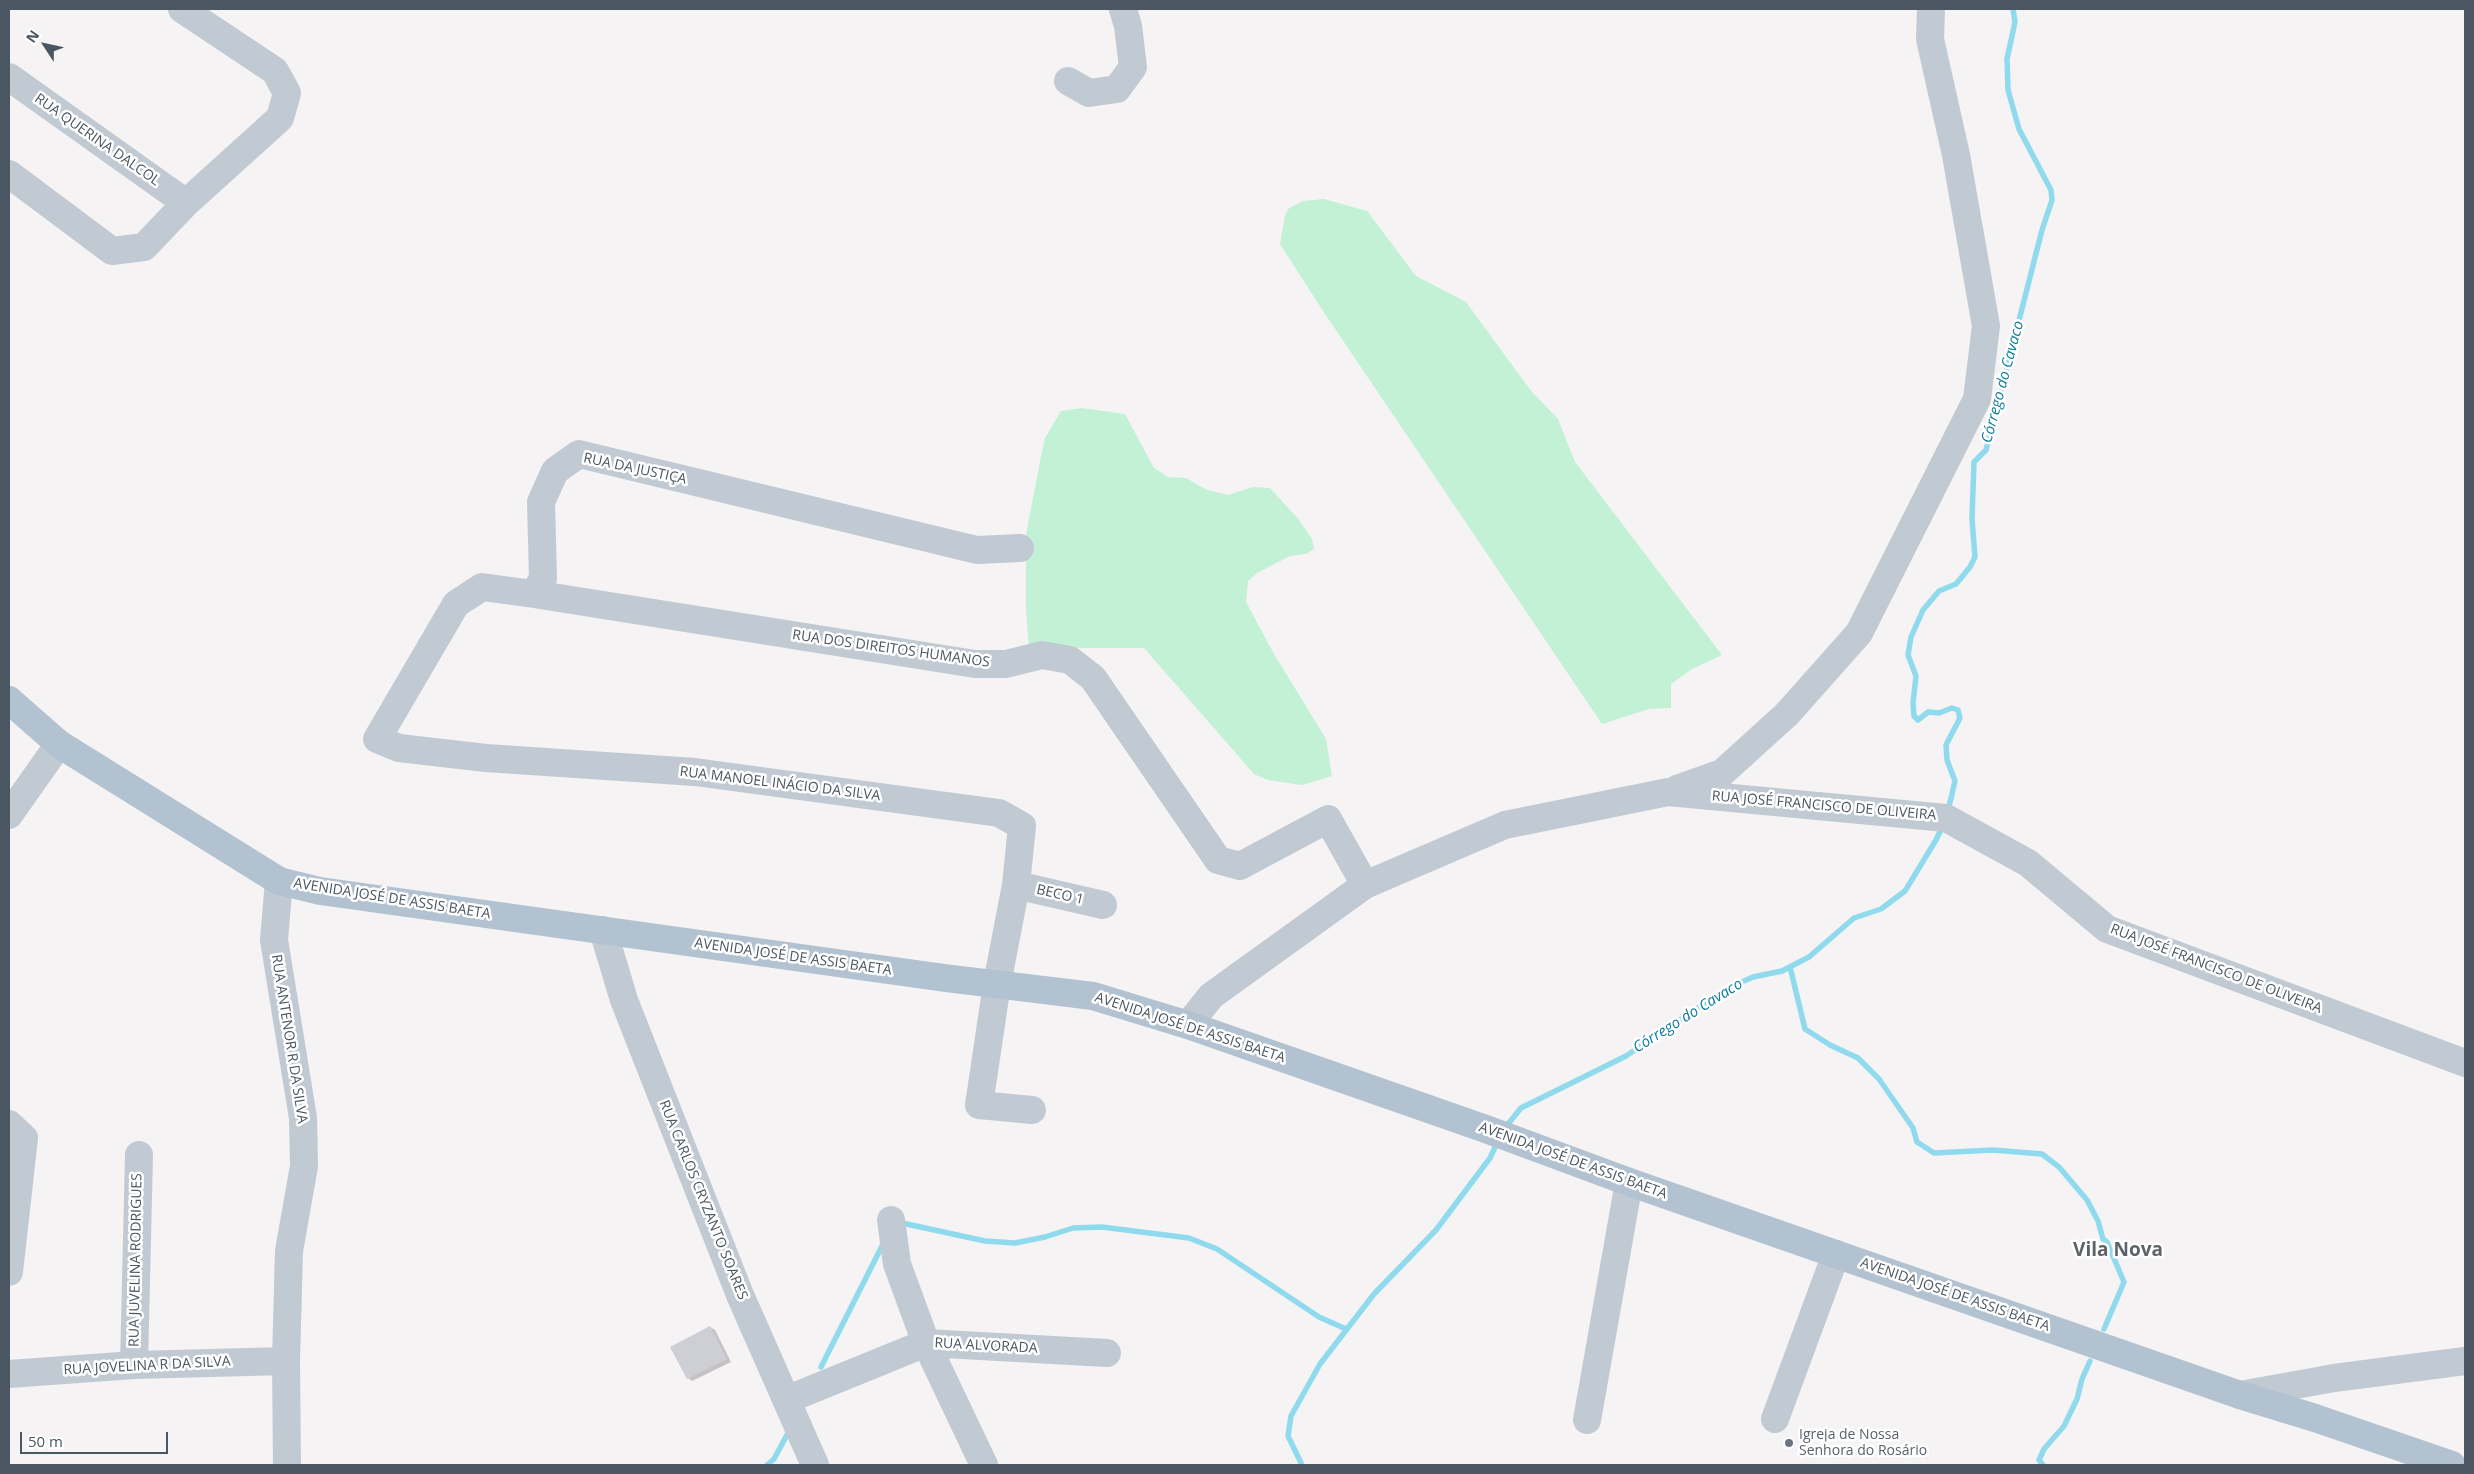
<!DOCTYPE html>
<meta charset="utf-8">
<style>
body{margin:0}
#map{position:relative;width:2474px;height:1474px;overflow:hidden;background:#f5f3f3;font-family:"Open Sans",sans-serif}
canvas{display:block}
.frame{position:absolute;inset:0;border:10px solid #4a5661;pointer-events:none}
.north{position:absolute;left:20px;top:20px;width:50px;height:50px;-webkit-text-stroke:4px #fff;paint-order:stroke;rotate:305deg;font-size:14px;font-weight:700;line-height:20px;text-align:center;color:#4a5661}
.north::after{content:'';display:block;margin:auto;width:18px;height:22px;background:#4a5661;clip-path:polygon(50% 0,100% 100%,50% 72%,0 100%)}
.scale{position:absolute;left:20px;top:1432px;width:148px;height:22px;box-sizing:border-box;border:2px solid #4a5661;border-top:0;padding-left:6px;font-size:15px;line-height:18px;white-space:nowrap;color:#4a5661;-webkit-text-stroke:4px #fff;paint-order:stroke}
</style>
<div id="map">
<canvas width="2474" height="1474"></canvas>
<div class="frame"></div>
<div class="north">N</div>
<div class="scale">50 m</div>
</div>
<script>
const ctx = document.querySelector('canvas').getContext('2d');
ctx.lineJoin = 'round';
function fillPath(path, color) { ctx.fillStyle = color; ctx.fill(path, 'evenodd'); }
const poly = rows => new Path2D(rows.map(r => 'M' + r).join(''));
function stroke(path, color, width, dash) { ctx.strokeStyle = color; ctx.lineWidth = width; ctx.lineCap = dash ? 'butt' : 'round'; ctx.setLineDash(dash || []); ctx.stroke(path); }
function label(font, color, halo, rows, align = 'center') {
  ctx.font = font + ' "Open Sans",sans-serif'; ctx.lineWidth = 5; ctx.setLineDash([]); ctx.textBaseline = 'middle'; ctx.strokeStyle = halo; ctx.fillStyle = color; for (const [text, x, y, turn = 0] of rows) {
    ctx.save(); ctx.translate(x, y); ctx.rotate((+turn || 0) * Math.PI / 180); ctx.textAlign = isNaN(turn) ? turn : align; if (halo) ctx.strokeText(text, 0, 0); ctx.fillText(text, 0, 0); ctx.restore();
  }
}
fillPath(poly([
 [1324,199,1367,211,1416,276,1466,302,1531,391,1558,419,1575,462,1722,655,1692,669,1671,684,1671,708,1649,709,1602,724,1323,311,1280,244,1285,216,1289,208,1303,201],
 [1082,408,1125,414,1154,468,1168,477,1186,478,1207,490,1228,495,1253,487,1270,488,1299,520,1312,539,1314,549,1306,554,1290,556,1257,573,1248,581,1246,602,1274,654,1326,739,1332,776,1302,785,1268,780,1254,774,1144,648,1029,648,1026,609,1026,535,1040,461,1045,438,1061,411]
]), '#c3f1d5');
fillPath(poly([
 [710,1327,715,1330,731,1362,692,1381,688,1378]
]), '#0003');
stroke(poly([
 [1948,811,1955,781,1947,760,1946,745,1960,718,1958,710,1952,708,1939,713,1928,712,1918,720,1914,716,1913,703,1916,676,1908,655,1911,637,1923,610,1939,591,1956,584,1970,567,1975,557,1972,519,1974,462,1986,450,2042,230,2052,200,2051,190,2019,129,2008,90,2007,59,2015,22,2013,9],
 [1790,967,1805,1029,1830,1045,1858,1058,1879,1079,1913,1128,1917,1142,1934,1153,1993,1150,2042,1154,2059,1167,2087,1200,2098,1221,2103,1239,2107,1242,2124,1282,2104,1329],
 [1504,1129,1521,1108,1626,1056,1726,989,1753,977,1782,971,1809,957,1854,918,1881,909,1905,891,1936,840,1943,825],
 [902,1223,985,1241,1015,1243,1045,1237,1073,1228,1102,1227,1189,1238,1217,1249,1319,1317,1346,1329],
 [821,1367,883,1244],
 [767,1465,774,1459,788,1433],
 [1302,1465,1288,1436,1291,1416,1320,1364,1374,1294,1436,1230,1490,1158,1498,1141],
 [2043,1465,2039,1460,2044,1449,2064,1426,2077,1399,2082,1379,2090,1361]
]), '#90daee', 5.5);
fillPath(poly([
 [710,1326,727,1359,687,1379,670,1347]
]), '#cdcfd5');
stroke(poly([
 [9,77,186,203],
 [1068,81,1089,93,1117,89,1133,67,1128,26,1123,9],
 [9,174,112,251,144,247,186,203,280,118,287,93,275,71,182,9],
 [1020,548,977,550,579,454,555,471,541,502,543,578,534,594,482,587,456,604,377,739,399,748,486,758,695,772,999,813,1022,826,1016,885,997,984,979,1105,1032,1110],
 [534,594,975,664,1006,664,1042,655,1070,660,1093,678,1218,860,1240,866,1328,819,1365,885],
 [1677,789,1722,773,1787,714,1859,633,1977,399,1986,326,1956,155,1930,39,1931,9],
 [9,815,59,744],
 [279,881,274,940,303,1118,304,1166,289,1251,286,1361,287,1465],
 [1016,885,1103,905],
 [603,930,624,1000,740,1295,815,1465],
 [1188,1025,1211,996,1365,885,1505,825,1668,792,1946,818,2028,863,2107,929,2465,1063],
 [9,1124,24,1138,9,1272],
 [891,1220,897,1264,926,1343,984,1465],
 [134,1365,139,1155],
 [9,1374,134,1365,286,1361],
 [2240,1395,2334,1378,2465,1361],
 [786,1400,926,1343,1107,1353],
 [1775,1419,1836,1254],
 [1587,1420,1629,1182]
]), '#c1cad2', 28);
stroke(poly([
 [9,700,59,744,279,881,320,891,945,978,1093,996,1188,1025,1483,1128,1629,1182,2240,1395,2315,1418,2452,1465]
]), '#b3c2d1', 28);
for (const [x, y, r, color] of [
 [1789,1443,5,"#6b7280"]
]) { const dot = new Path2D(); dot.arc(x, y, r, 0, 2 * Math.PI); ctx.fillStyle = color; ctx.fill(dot); stroke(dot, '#fff', 2); }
label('14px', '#4a5661', '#fff', [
 ["RUA QUERINA DALCOL",97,140,35],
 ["RUA DA JUSTIÇA",635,469,12],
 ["RUA DOS DIREITOS HUMANOS",891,649,8],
 ["RUA MANOEL INÁCIO DA SILVA",780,784,7],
 ["RUA JOSÉ FRANCISCO DE OLIVEIRA",1824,806,5],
 ["BECO 1",1060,895,13],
 ["AVENIDA JOSÉ DE ASSIS BAETA",392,899,9],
 ["AVENIDA JOSÉ DE ASSIS BAETA",793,957,8],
 ["RUA JOSÉ FRANCISCO DE OLIVEIRA",2216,969,21],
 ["AVENIDA JOSÉ DE ASSIS BAETA",1190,1028,18],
 ["RUA ANTENOR R DA SILVA",289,1039,81],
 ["AVENIDA JOSÉ DE ASSIS BAETA",1573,1161,20],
 ["RUA CARLOS CRYZANTO SOARES",703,1200,68],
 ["RUA JUVELINA RODRIGUES",136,1260,-89],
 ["AVENIDA JOSÉ DE ASSIS BAETA",1955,1295,19],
 ["RUA ALVORADA",986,1346,3],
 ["RUA JOVELINA R DA SILVA",147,1366,-3]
]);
label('14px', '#5b616d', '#fff', [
 ["Igreja de Nossa",1799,1435],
 ["Senhora do Rosário",1799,1451]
], 'left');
label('italic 15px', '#0c7c9b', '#fff', [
 ["Córrego do Cavaco",2003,382,-75],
 ["Córrego do Cavaco",1688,1016,-32]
]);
label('bold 19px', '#5f6368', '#fff', [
 ["Vila Nova",2118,1251]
]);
</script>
